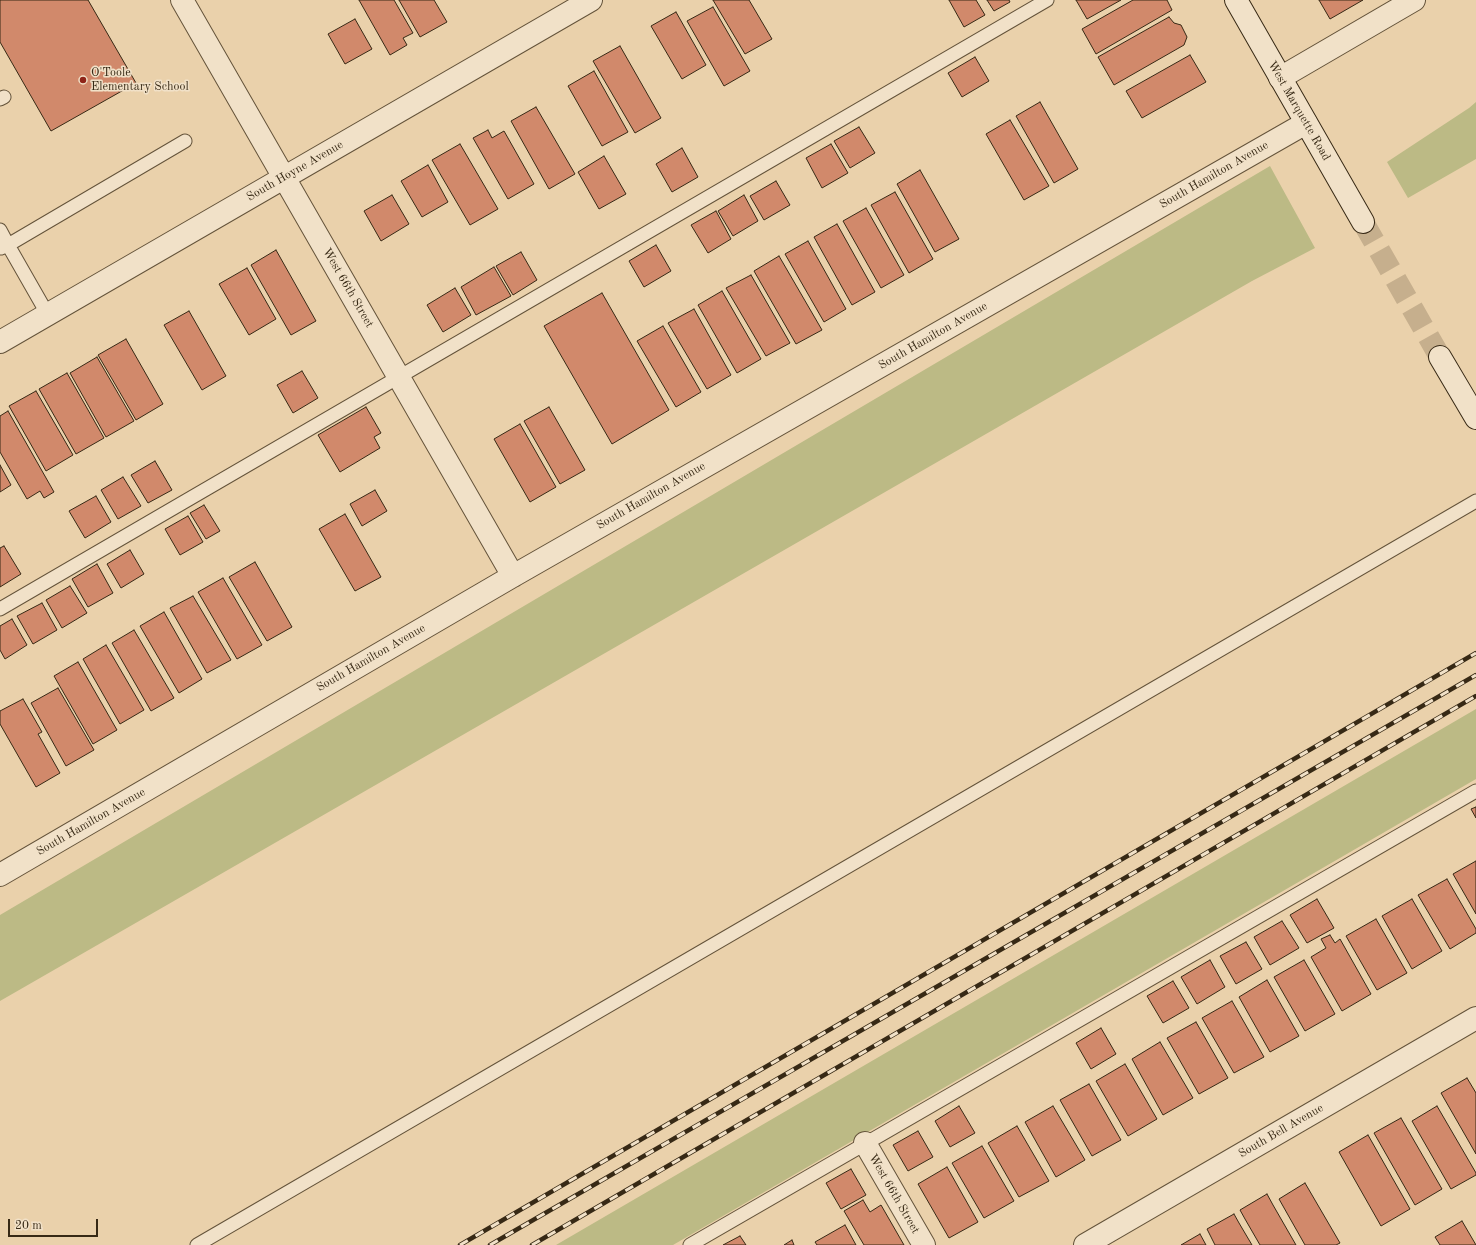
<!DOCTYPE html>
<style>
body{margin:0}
#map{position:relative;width:1476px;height:1245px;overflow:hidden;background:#ead1ab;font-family:"Old Standard TT",serif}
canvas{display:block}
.scale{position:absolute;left:8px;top:1219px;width:90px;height:18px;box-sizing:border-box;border:2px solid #372915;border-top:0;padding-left:5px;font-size:12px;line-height:14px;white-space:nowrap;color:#372915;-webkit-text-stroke:3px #f1e1c8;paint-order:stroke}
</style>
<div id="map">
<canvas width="1476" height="1245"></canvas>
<div class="scale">20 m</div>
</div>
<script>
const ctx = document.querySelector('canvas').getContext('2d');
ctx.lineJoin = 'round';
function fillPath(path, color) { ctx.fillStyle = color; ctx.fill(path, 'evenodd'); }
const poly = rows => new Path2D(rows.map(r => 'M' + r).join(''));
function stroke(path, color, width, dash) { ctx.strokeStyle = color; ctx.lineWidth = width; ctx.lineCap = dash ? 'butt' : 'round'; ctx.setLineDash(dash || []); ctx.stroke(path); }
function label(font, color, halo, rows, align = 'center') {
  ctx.font = font + ' "Old Standard TT",serif'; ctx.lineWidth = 3; ctx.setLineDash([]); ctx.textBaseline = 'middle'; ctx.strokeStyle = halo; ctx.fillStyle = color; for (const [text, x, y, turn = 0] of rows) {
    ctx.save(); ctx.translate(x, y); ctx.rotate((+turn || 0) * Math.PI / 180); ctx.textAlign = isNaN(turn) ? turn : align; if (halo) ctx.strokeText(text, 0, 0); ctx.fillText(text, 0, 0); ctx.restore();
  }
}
fillPath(poly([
 [1476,102,1476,159,1408,198,1387,162,1469,108],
 [1270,166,1315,248,1252,281,0,1001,0,915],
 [1476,709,1476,779,673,1245,556,1245]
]), '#bcba85');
const building = poly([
 [0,0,88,0,136,83,51,131,0,42,0,0],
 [359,0,394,0,413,33,403,38,407,45,390,55,359,0],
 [399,0,434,0,447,22,420,37,399,0],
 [713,0,749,0,772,39,745,54,713,0],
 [949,0,976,0,985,15,964,27,949,0],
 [987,0,1009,0,1010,2,994,11,987,0],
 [1076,0,1121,0,1087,19,1076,0],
 [1133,0,1167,0,1172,10,1096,54,1082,29,1133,0],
 [1319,0,1363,0,1330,19,1319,0],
 [713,7,750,71,724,86,687,21,713,7],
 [676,12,706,65,682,79,651,26,676,12],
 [1169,17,1174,23,1181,25,1187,37,1184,45,1114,85,1098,57,1169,17],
 [355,19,372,49,345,64,328,34,355,19],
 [620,46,661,118,635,133,593,61,620,46],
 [1190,55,1206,82,1142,118,1126,91,1190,55],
 [975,57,989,81,962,97,948,73,975,57],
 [594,71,628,132,602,146,568,86,594,71],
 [1040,102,1078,169,1054,183,1016,116,1040,102],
 [536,107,575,174,549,189,511,121,536,107],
 [1010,120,1049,186,1024,200,986,134,1010,120],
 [859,127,875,153,850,168,834,141,859,127],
 [488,130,492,138,504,131,534,184,508,199,473,138,488,130],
 [460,144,498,209,470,225,432,160,460,144],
 [831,144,848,173,822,188,806,158,831,144],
 [682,148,698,177,672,192,656,164,682,148],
 [604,156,626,194,599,209,578,172,604,156],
 [428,165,448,202,422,217,401,181,428,165],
 [920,170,959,239,935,252,897,184,920,170],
 [776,181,790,205,764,220,750,196,776,181],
 [895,192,933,259,909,273,871,205,895,192],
 [392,195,409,224,381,241,364,211,392,195],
 [744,195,758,221,733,236,718,211,744,195],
 [866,208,904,275,881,288,843,221,866,208],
 [716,211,731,239,708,253,691,225,716,211],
 [837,224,875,292,852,305,814,237,837,224],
 [808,241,846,309,824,322,785,254,808,241],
 [656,245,671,271,644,287,629,261,656,245],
 [276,250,316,321,291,335,251,265,276,250],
 [521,252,537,280,513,295,496,266,521,252],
 [779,256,822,330,796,344,754,271,779,256],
 [494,267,511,296,476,315,461,287,494,267],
 [247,268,276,319,249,335,219,284,247,268],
 [751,275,790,343,766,356,726,288,751,275],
 [455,288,471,315,443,332,427,305,455,288],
 [722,291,761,359,737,373,698,305,722,291],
 [602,293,669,410,612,444,544,326,602,293],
 [694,309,731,375,707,389,668,323,694,309],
 [189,311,226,376,202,390,164,325,189,311],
 [663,326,701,392,676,407,637,341,663,326],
 [126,339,163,404,136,420,98,355,126,339],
 [97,357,134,421,106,437,70,373,97,357],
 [302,371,318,398,293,413,277,385,302,371],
 [67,373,104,438,76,454,39,389,67,373],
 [36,391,73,455,46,471,9,406,36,391],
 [366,407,381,433,374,437,380,448,340,472,318,435,366,407],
 [549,407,585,470,560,484,524,421,549,407],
 [8,411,54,492,44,498,40,491,27,499,0,452,0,416,8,411],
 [520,424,556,487,530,502,494,439,520,424],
 [155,461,172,490,148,503,131,475,155,461],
 [0,465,11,485,0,492,0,465],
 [123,477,141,506,118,519,101,490,123,477],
 [375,490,387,511,362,526,350,504,375,490],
 [96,496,111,522,85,538,69,511,96,496],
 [204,505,220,531,206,539,190,513,204,505],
 [345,514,381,577,355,591,319,529,345,514],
 [188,516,203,542,180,555,165,529,188,516],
 [4,546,21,574,0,587,0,548,4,546],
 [130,550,144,574,121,588,107,564,130,550],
 [255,562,292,627,267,641,229,577,255,562],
 [97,564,113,593,88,607,72,579,97,564],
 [223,578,262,645,237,659,198,592,223,578],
 [70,586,87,613,62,628,46,600,70,586],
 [193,596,231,660,207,673,170,608,193,596],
 [42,603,57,630,33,644,17,616,42,603],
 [164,612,202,679,179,693,140,626,164,612],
 [12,619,27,645,5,659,0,650,0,626,12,619],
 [134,630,174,698,151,711,112,643,134,630],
 [106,645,144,710,120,724,83,659,106,645],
 [78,662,117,730,93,744,54,676,78,662],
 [58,688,94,750,66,766,31,703,58,688],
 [23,699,42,732,38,734,60,773,36,787,0,724,0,711,23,699],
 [1476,807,1476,818,1471,809,1476,807],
 [1476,861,1476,914,1453,874,1476,861],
 [1447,879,1476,929,1476,933,1450,949,1418,895,1447,879],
 [1317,899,1334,928,1307,943,1290,915,1317,899],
 [1412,899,1442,951,1412,969,1382,916,1412,899],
 [1376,919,1407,973,1377,990,1346,936,1376,919],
 [1282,921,1299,948,1270,965,1254,937,1282,921],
 [1330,935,1335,943,1340,939,1371,994,1342,1011,1311,957,1326,948,1321,939,1330,935],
 [1246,942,1262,969,1236,984,1220,956,1246,942],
 [1210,960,1225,987,1197,1004,1181,977,1210,960],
 [1304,960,1335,1014,1305,1031,1274,977,1304,960],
 [1267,980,1299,1036,1270,1052,1239,997,1267,980],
 [1173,981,1189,1008,1163,1023,1147,996,1173,981],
 [1232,1001,1264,1057,1234,1073,1202,1018,1232,1001],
 [1196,1022,1228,1078,1199,1094,1167,1038,1196,1022],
 [1101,1028,1116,1054,1091,1069,1076,1043,1101,1028],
 [1160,1042,1193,1098,1163,1115,1132,1059,1160,1042],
 [1125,1064,1157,1119,1128,1136,1096,1081,1125,1064],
 [1467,1078,1476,1093,1476,1154,1441,1093,1467,1078],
 [1089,1084,1121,1140,1092,1156,1060,1100,1089,1084],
 [959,1106,975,1133,950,1147,935,1121,959,1106],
 [1053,1106,1085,1160,1056,1177,1025,1122,1053,1106],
 [1437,1106,1476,1173,1476,1175,1451,1189,1412,1121,1437,1106],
 [1401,1118,1442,1189,1415,1205,1374,1133,1401,1118],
 [1017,1126,1049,1181,1019,1197,988,1143,1017,1126],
 [918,1131,933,1157,908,1171,893,1145,918,1131],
 [1368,1135,1410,1209,1381,1226,1339,1152,1368,1135],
 [982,1146,1014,1201,984,1218,952,1163,982,1146],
 [947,1167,978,1222,949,1238,918,1184,947,1167],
 [851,1169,866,1195,841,1209,826,1183,851,1169],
 [1305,1183,1340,1243,1336,1245,1305,1245,1279,1199,1305,1183],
 [1267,1194,1273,1205,1296,1245,1260,1245,1245,1219,1240,1210,1267,1194],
 [863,1200,870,1212,881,1205,904,1245,864,1245,844,1211,863,1200],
 [1234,1214,1239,1223,1252,1245,1215,1245,1207,1229,1234,1214],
 [1462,1221,1476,1245,1440,1245,1435,1237,1462,1221],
 [845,1225,856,1245,817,1245,815,1242,845,1225],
 [1200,1234,1206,1245,1181,1245,1200,1234],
 [740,1236,746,1245,723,1245,740,1236],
 [792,1240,794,1245,784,1245,792,1240]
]);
fillPath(building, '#d1896b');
stroke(building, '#372915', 1);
stroke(poly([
 [1363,222,1440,357]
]), '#c6af8d', 22, [22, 11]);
const lane = poly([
 [0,99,4,97],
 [0,230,8,245,185,141],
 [1,248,8,245,48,315],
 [0,609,1047,0],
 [197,1245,1476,501],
 [690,1245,1476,791]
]);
const street = poly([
 [182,0,513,576],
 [1280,78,1414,0],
 [0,342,591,0],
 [0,875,513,576,1306,123],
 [865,1143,924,1245],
 [1085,1245,1476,1018]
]);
const secondary = poly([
 [1236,0,1363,222],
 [1440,357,1476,418]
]);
stroke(lane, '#64533a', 15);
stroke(street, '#64533a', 24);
stroke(secondary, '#372915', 24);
stroke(lane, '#f1e1c8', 13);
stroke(street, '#f1e1c8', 22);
stroke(secondary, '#f1e1c8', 22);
const rail = poly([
 [460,1245,1476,653],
 [490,1245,1476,675],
 [532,1245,1476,696]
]);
stroke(rail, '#372915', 4.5);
stroke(rail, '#f1e1c8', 3, [9]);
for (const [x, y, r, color] of [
 [83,80,4,"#8f2418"]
]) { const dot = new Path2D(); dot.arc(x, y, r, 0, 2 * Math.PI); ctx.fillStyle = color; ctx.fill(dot); stroke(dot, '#f1e1c8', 1.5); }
label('12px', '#372915', '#f1e1c8', [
 ["O'Toole",91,73],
 ["Elementary School",91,87]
], 'left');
label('12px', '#372915', '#f1e1c8', [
 ["West Marquette Road",1299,111,60],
 ["South Hoyne Avenue",295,171,-30],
 ["South Hamilton Avenue",1214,175,-30],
 ["West 66th Street",348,288,60],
 ["South Hamilton Avenue",933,336,-30],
 ["South Hamilton Avenue",651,496,-30],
 ["South Hamilton Avenue",371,658,-30],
 ["South Hamilton Avenue",91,822,-30],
 ["South Bell Avenue",1281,1131,-30],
 ["West 66th Street",894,1194,60]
]);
</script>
